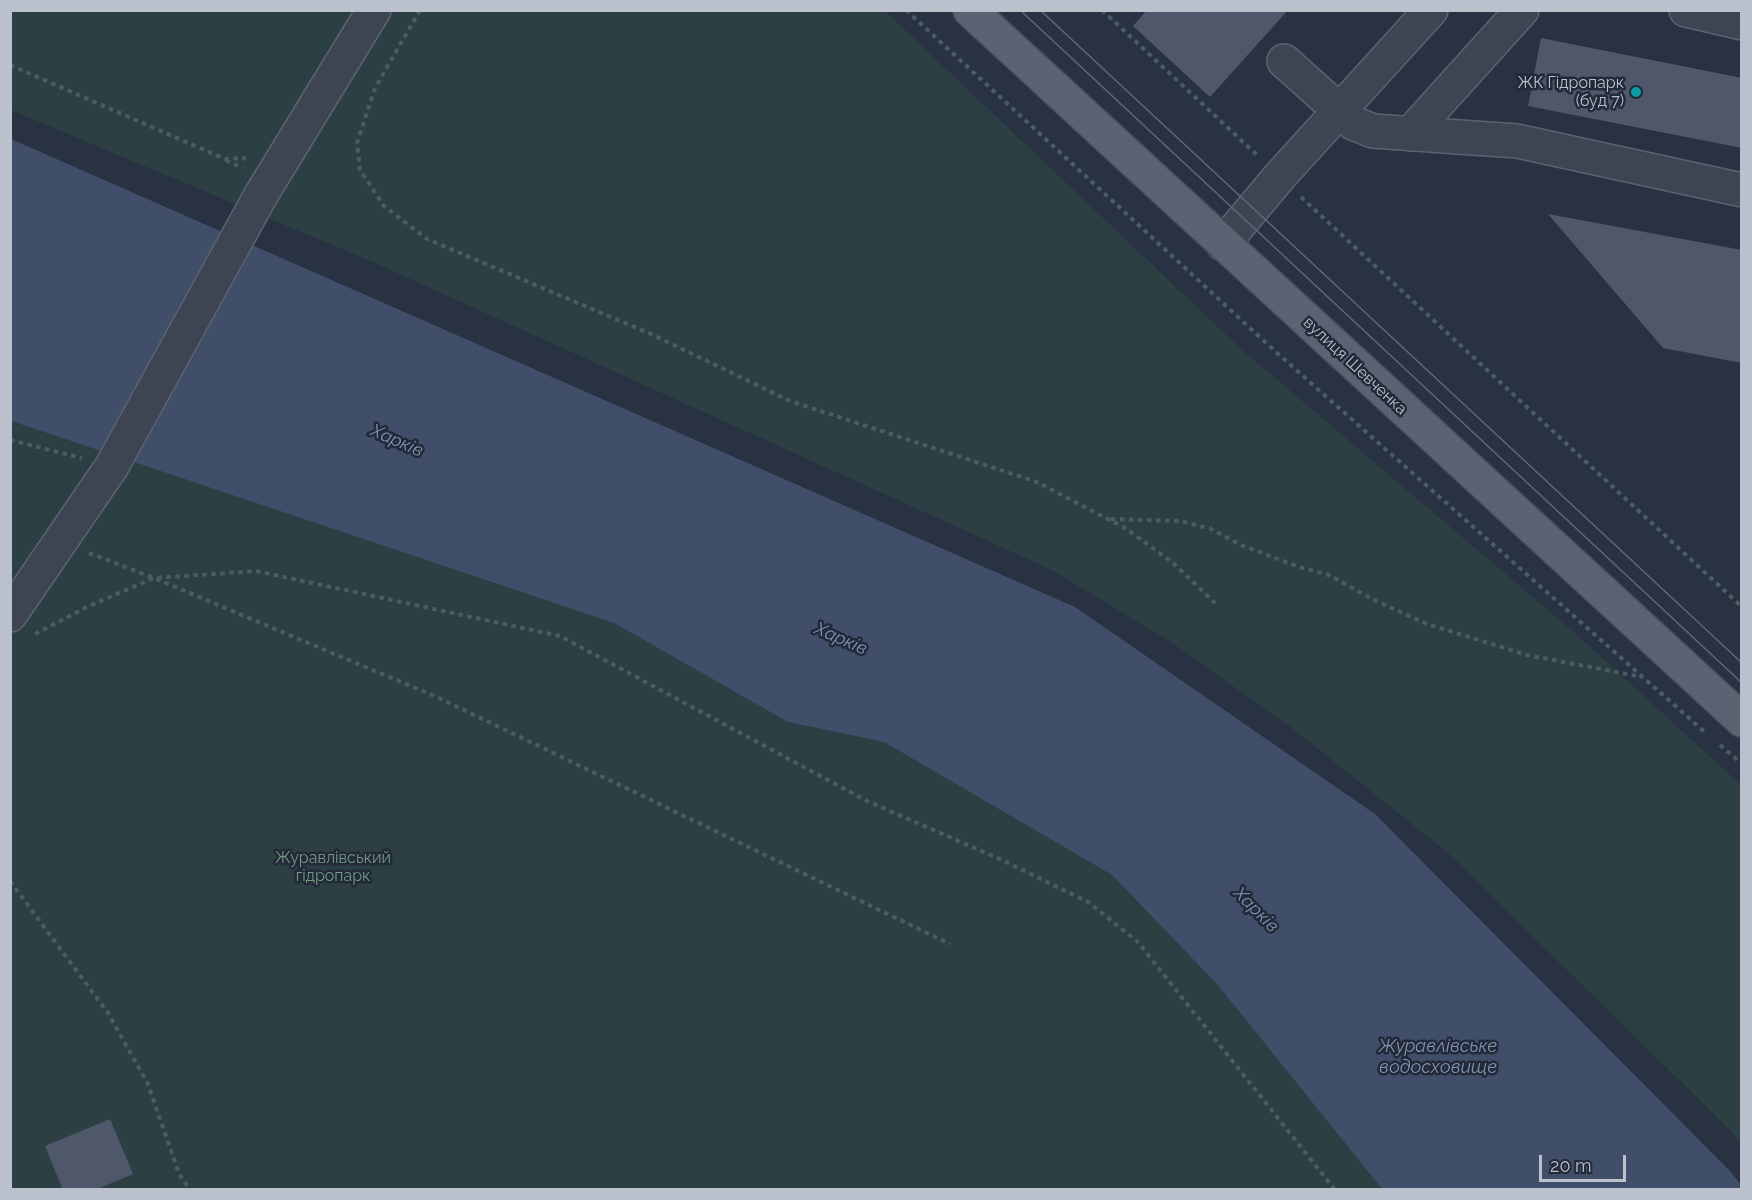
<!DOCTYPE html>
<meta charset="utf-8">
<style>
body{margin:0}
#map{position:relative;width:1752px;height:1200px;overflow:hidden;background:#293242;font-family:Raleway,sans-serif}
canvas{display:block}
.frame{position:absolute;inset:0;border:12px solid #bac0cc;pointer-events:none}
.scale{position:absolute;left:1539px;top:1155px;width:87px;height:27px;box-sizing:border-box;border:3px solid #bac0cc;border-top:0;padding-left:8px;font-size:18px;line-height:21px;white-space:nowrap;color:#bac0cc;-webkit-text-stroke:4px #222938;paint-order:stroke}
</style>
<div id="map">
<canvas width="1752" height="1200"></canvas>
<div class="frame"></div>
<div class="scale">20 m</div>
</div>
<script>
const ctx = document.querySelector('canvas').getContext('2d');
ctx.lineJoin = 'round';
function fillPath(path, color) { ctx.fillStyle = color; ctx.fill(path, 'evenodd'); }
const poly = rows => new Path2D(rows.map(r => 'M' + r).join(''));
function stroke(path, color, width, dash) { ctx.strokeStyle = color; ctx.lineWidth = width; ctx.lineCap = dash ? 'butt' : 'round'; ctx.setLineDash(dash || []); ctx.stroke(path); }
function label(font, color, halo, rows, align = 'center') {
  ctx.font = font + ' Raleway,sans-serif'; ctx.lineWidth = 5; ctx.setLineDash([]); ctx.textBaseline = 'middle'; ctx.strokeStyle = halo; ctx.fillStyle = color; for (const [text, x, y, turn = 0] of rows) {
    ctx.save(); ctx.translate(x, y); ctx.rotate((+turn || 0) * Math.PI / 180); ctx.textAlign = isNaN(turn) ? turn : align; if (halo) ctx.strokeText(text, 0, 0); ctx.fillText(text, 0, 0); ctx.restore();
  }
}
fillPath(poly([
 [10,11,885,11,1241,349,1575,633,1741,785,1741,1143,1732,1132,1447,852,1296,731,1171,642,1052,570,373,262,11,110],
 [10,421,614,623,788,722,884,742,1112,875,1217,984,1382,1189,11,1189]
]), '#2c4044');
fillPath(poly([
 [11,139,1075,607,1375,814,1730,1171,1741,1185,1741,1189,1382,1189,1217,984,1112,875,884,742,788,722,614,623,11,421]
]), '#404e6a');
fillPath(poly([
 [1147,10,1288,10,1210,97,1133,26],
 [1541,38,1742,78,1742,148,1528,106],
 [1548,214,1742,250,1742,363,1663,348],
 [110,1119,133,1174,95,1190,63,1190,45,1146]
]), '#4f586b');
const minor = poly([
 [1686,10,1742,23],
 [1284,61,1353,123,1373,131,1517,141,1742,190],
 [1410,134,1522,10],
 [1223,244,1280,176,1431,10],
 [10,615,112,466,261,195,374,10]
]);
const major = poly([
 [970,10,1742,720]
]);
stroke(minor, '#5b6270', 36);
stroke(major, '#474d5c', 36);
stroke(poly([
 [420,10,375,88,357,143,360,170,384,206,427,239,651,334,790,401,1037,482,1125,528,1172,562,1215,603],
 [906,10,1277,353,1707,734],
 [1102,10,1258,156],
 [10,65,225,159,246,158],
 [226,160,243,168],
 [1301,197,1742,607],
 [10,440,82,458],
 [1111,519,1180,521,1211,529,1241,545,1299,567,1329,575,1372,599,1427,624,1527,655,1642,677],
 [89,553,154,578,439,698,950,944],
 [35,634,89,606,154,578,256,571,560,636,867,801,1002,860,1088,902,1137,941,1335,1190],
 [1720,745,1742,764],
 [10,881,108,1013,148,1084,179,1174,190,1190]
]), '#4b5d62', 4, [4.5, 4.5]);
stroke(minor, '#3d4452', 33);
stroke(major, '#5b6372', 33);
stroke(poly([
 [1020,10,1742,683],
 [1040,10,1742,663]
]), '#606879', 1.5);
for (const [x, y, r, color] of [
 [1636,92,6,"#0f9aa8"]
]) { const dot = new Path2D(); dot.arc(x, y, r, 0, 2 * Math.PI); ctx.fillStyle = color; ctx.fill(dot); stroke(dot, '#222938', 2); }
label('16px', '#bac0cc', '#222938', [
 ["ЖК Гідропарк",1624,83],
 ["(буд 7)",1624,101]
], 'right');
label('16px', '#bac0cc', '#222938', [
 ["вулиця Шевченка",1355,366,43]
]);
label('16px', '#739b80', '#222938', [
 ["Журавлівський",333,858],
 ["гідропарк",333,876]
]);
label('italic 18px', '#8493b1', '#222938', [
 ["Харків",397,441,24],
 ["Харків",841,639,24],
 ["Харків",1256,910,45],
 ["Журавлівське",1438,1047],
 ["водосховище",1438,1068]
]);
</script>
